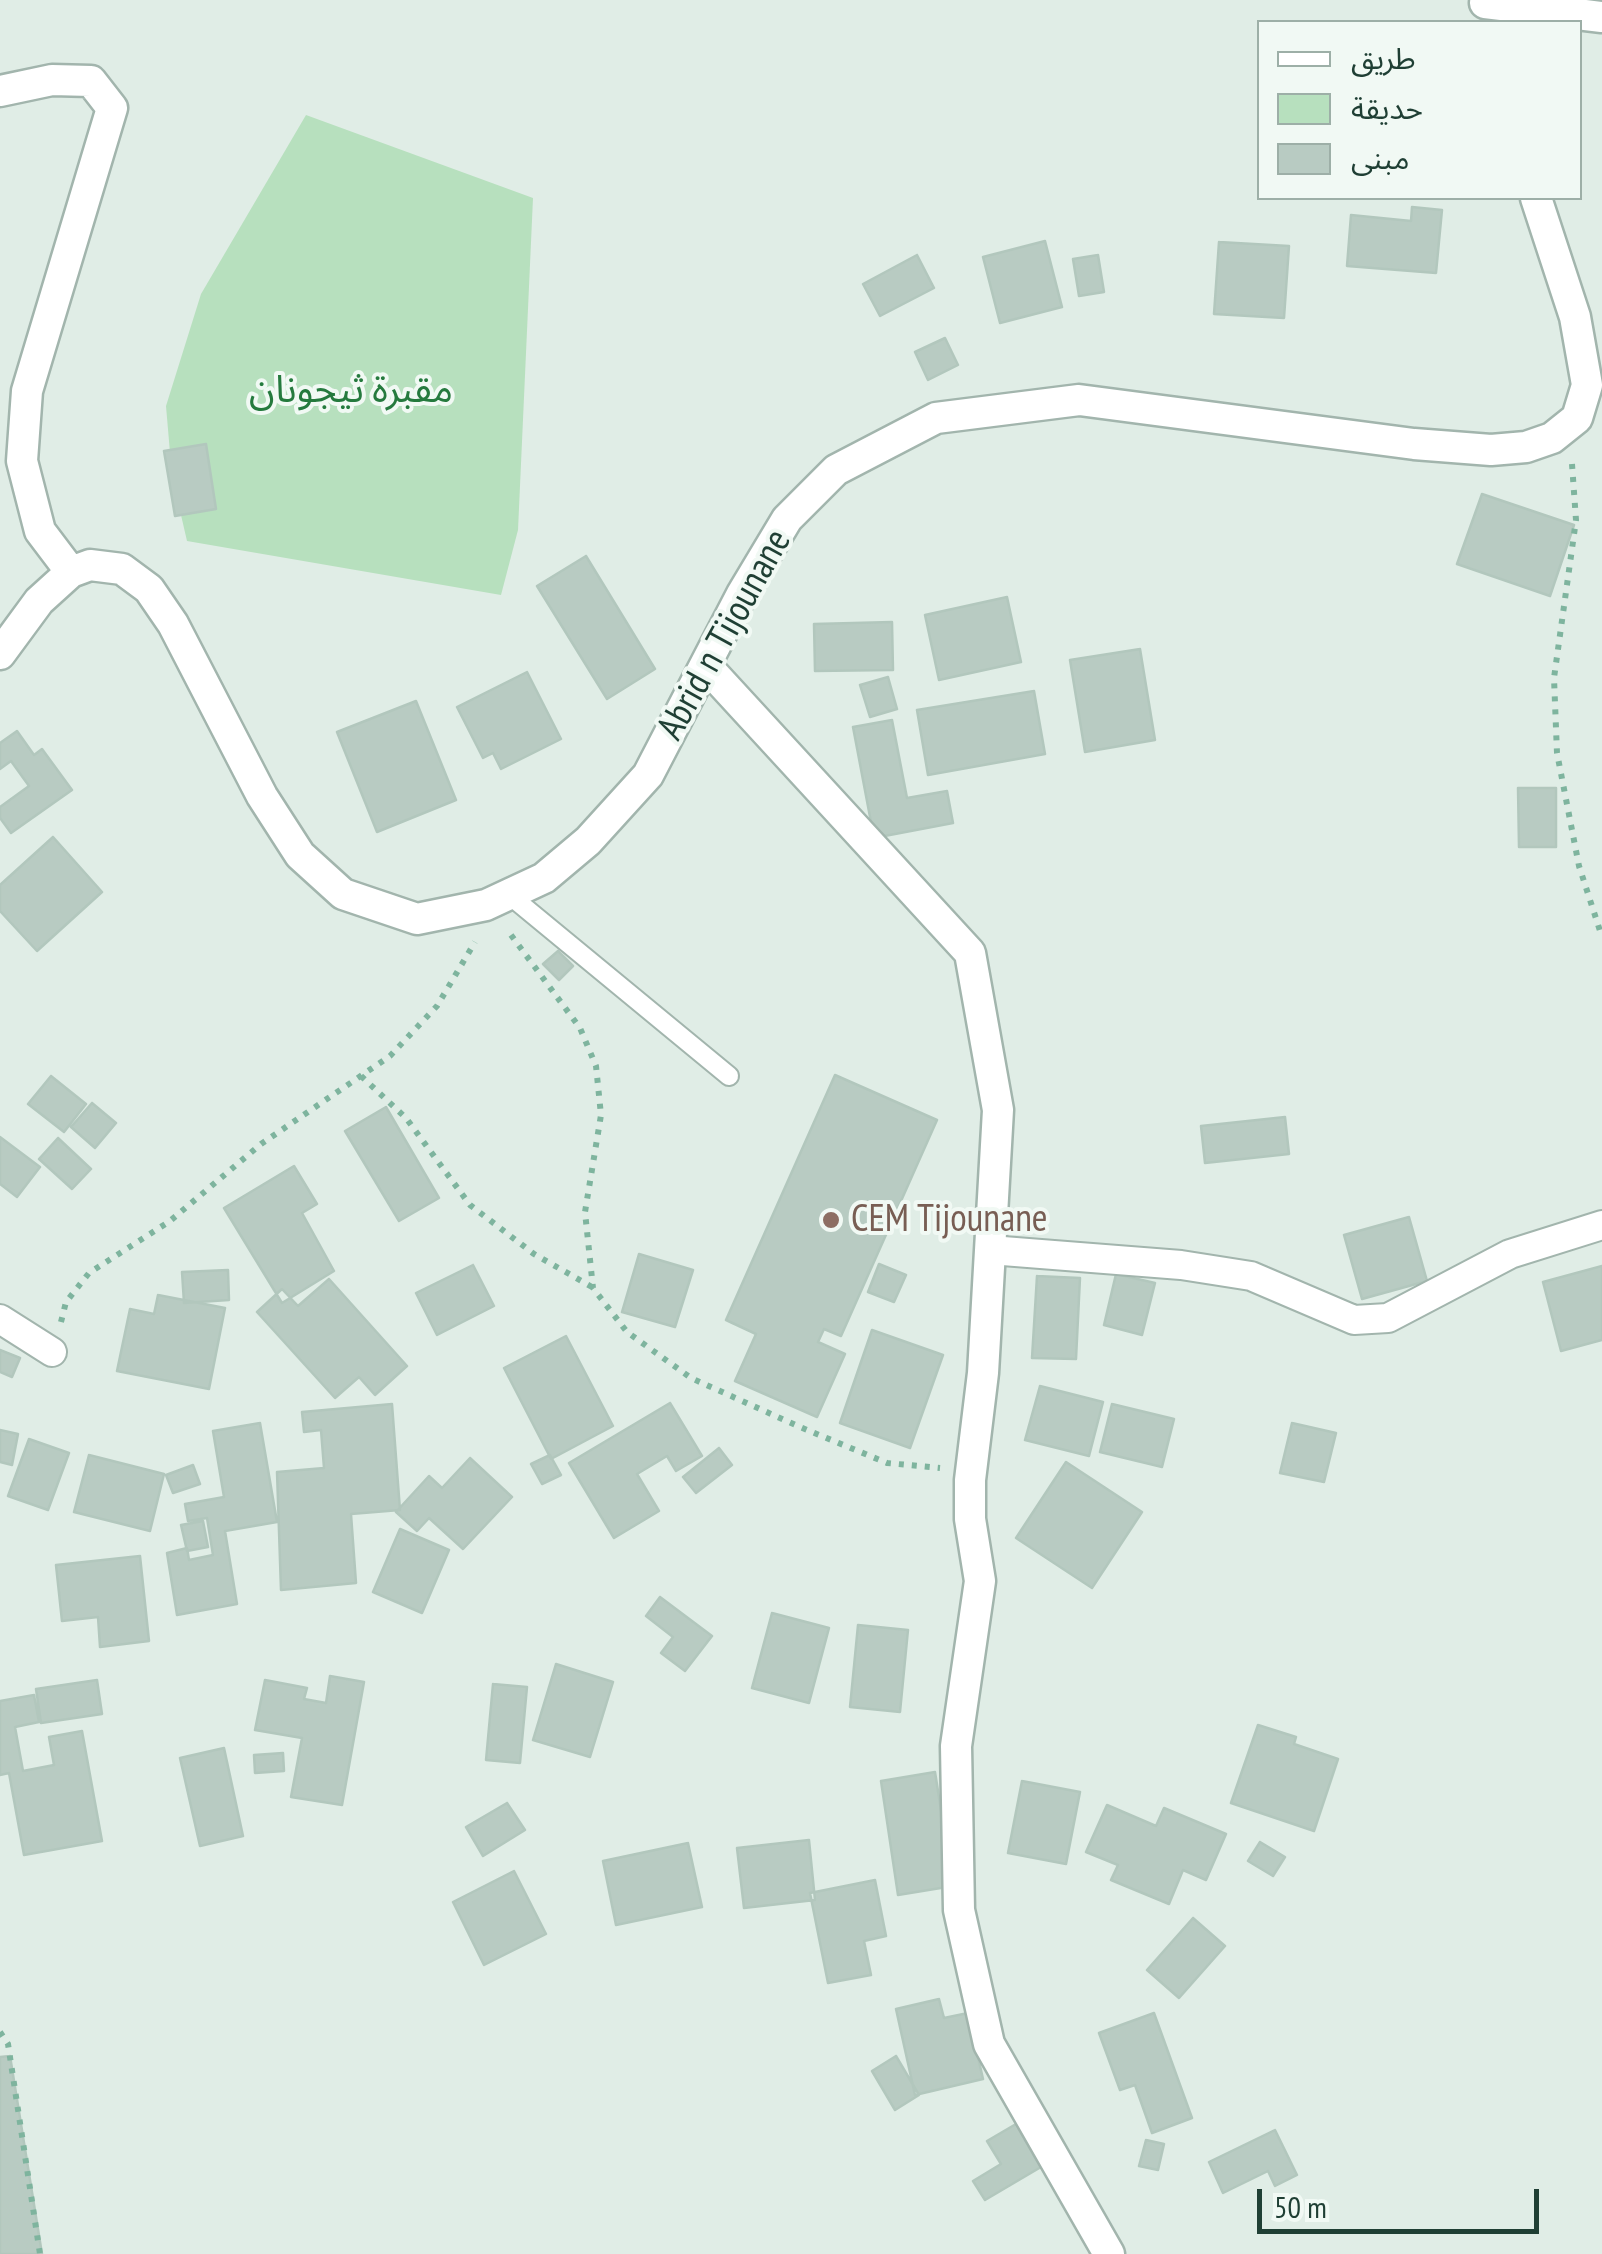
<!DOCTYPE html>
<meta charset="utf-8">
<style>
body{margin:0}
#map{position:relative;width:1602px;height:2254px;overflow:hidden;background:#e0ede6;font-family:"PT Sans Narrow","Noto Sans Arabic",sans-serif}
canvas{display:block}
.legend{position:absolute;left:1257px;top:20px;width:325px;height:180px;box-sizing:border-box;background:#f1f9f4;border:2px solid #9dafa7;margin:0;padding:12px 18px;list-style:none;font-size:30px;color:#1f3f34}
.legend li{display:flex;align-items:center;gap:20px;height:50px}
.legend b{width:50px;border:2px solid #9dafa7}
.scale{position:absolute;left:1257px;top:2189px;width:282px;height:45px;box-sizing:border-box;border:5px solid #1f3f34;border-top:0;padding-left:12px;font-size:30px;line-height:35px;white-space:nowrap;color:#1f3f34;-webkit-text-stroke:8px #f1f9f4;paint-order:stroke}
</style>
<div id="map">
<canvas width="1602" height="2254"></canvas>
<ul class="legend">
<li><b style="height:12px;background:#fff"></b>طريق</li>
<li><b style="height:28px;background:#b7e0be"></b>حديقة</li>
<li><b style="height:28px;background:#b8cbc2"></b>مبنى</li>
</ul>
<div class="scale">50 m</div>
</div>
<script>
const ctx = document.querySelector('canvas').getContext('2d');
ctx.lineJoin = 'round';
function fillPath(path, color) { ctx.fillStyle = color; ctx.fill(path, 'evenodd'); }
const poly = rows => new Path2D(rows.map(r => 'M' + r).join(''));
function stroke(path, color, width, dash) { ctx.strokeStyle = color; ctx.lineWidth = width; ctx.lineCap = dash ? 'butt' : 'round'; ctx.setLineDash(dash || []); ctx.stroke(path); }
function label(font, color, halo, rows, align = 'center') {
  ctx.font = font + ' "PT Sans Narrow","Noto Sans Arabic",sans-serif'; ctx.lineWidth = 8; ctx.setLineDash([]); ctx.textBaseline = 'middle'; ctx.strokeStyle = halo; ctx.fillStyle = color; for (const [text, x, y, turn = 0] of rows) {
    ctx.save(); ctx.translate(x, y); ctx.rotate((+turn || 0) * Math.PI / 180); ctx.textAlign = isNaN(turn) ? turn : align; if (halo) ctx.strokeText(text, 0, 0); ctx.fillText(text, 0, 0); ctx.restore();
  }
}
fillPath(poly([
 [306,115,533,198,518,530,501,595,187,541,172,476,166,406,201,294]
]), '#b7e0be');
const building = poly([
 [1412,207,1442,210,1436,273,1347,266,1351,215,1411,221,1412,207],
 [1045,241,1062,307,1000,323,983,257,1045,241],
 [1219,242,1289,246,1284,318,1214,314,1219,242],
 [917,255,934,288,880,316,863,284,917,255],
 [1098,255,1104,292,1079,296,1073,259,1098,255],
 [945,338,958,365,928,380,915,352,945,338],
 [206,444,216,509,175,516,164,451,206,444],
 [1482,494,1574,525,1550,596,1457,564,1482,494],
 [586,556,655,669,607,699,537,586,586,556],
 [1007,597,1021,662,939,680,925,615,1007,597],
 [892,622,893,670,815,671,814,624,892,622],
 [1140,649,1155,740,1085,752,1070,660,1140,649],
 [527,672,561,739,501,769,493,753,483,758,457,707,527,672],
 [888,677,897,709,870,717,860,685,888,677],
 [1034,691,1045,754,928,775,917,710,1034,691],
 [416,701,456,800,377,832,337,732,416,701],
 [892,720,907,798,947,791,953,823,874,838,853,727,892,720],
 [17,731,34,755,42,749,72,790,11,833,0,818,0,807,29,786,11,761,0,769,0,743,17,731],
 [1518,788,1556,788,1556,847,1519,847,1518,788],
 [53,837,102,892,37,951,0,911,0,885,53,837],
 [558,951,573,966,559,980,543,964,558,951],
 [835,1075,937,1120,841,1336,824,1329,818,1342,845,1354,817,1417,735,1381,756,1334,726,1320,835,1075],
 [51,1076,86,1104,64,1132,28,1104,51,1076],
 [92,1103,116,1123,95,1148,71,1127,92,1103],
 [386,1107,439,1198,399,1221,345,1131,386,1107],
 [1285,1117,1289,1154,1205,1163,1201,1126,1285,1117],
 [0,1137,40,1167,17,1197,0,1184,0,1137],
 [58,1138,91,1169,72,1189,39,1159,58,1138],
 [294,1166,317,1204,302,1213,334,1271,282,1303,224,1208,294,1166],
 [1409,1217,1427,1281,1362,1299,1344,1235,1409,1217],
 [639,1254,693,1270,675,1327,622,1312,639,1254],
 [879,1264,906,1275,894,1302,868,1292,879,1264],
 [473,1265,494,1306,437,1335,416,1293,473,1265],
 [1602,1266,1602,1340,1561,1351,1543,1282,1602,1266],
 [228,1270,229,1300,184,1303,182,1272,228,1270],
 [1116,1274,1155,1283,1142,1335,1104,1325,1116,1274],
 [1037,1276,1080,1278,1076,1359,1032,1358,1037,1276],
 [329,1279,407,1366,375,1395,359,1377,335,1398,257,1312,282,1289,298,1306,329,1279],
 [158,1295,225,1308,209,1389,117,1371,130,1309,154,1314,158,1295],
 [872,1330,943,1355,910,1448,840,1423,872,1330],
 [566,1336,613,1426,551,1459,504,1368,566,1336],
 [0,1350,20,1358,12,1377,0,1372,0,1350],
 [1040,1386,1103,1402,1089,1456,1025,1440,1040,1386],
 [670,1403,702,1456,676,1471,667,1456,637,1474,659,1511,614,1538,569,1463,670,1403],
 [392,1404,400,1510,351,1514,356,1583,281,1590,277,1472,324,1468,321,1430,304,1432,302,1412,392,1404],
 [1112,1404,1174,1419,1162,1467,1100,1452,1112,1404],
 [260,1423,277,1522,225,1531,237,1604,177,1615,167,1553,187,1548,189,1560,213,1555,207,1518,188,1521,185,1504,224,1497,213,1431,260,1423],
 [1292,1423,1336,1433,1324,1482,1280,1473,1292,1423],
 [0,1430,18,1434,12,1465,0,1462,0,1430],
 [29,1439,69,1453,48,1510,8,1496,29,1439],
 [719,1448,732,1465,696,1493,683,1477,719,1448],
 [89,1455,164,1474,150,1531,74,1512,89,1455],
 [550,1455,561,1475,542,1484,531,1464,550,1455],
 [470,1458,512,1497,463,1549,429,1518,417,1531,396,1512,429,1476,442,1488,470,1458],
 [1066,1462,1142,1512,1092,1588,1016,1538,1066,1462],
 [193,1465,200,1484,173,1493,166,1475,193,1465],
 [203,1521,208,1547,187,1551,181,1525,203,1521],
 [400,1529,449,1550,422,1613,373,1592,400,1529],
 [140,1556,149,1641,100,1647,98,1617,62,1621,56,1565,140,1556],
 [660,1597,712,1636,685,1671,661,1653,673,1637,646,1616,660,1597],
 [772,1613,829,1628,809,1703,752,1688,772,1613],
 [858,1625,908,1630,900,1712,850,1707,858,1625],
 [556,1664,613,1682,590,1757,533,1740,556,1664],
 [330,1676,364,1682,342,1805,291,1797,302,1738,255,1730,265,1680,307,1688,304,1699,326,1703,330,1676],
 [97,1680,102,1714,41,1723,36,1689,97,1680],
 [493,1684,527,1687,520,1763,486,1760,493,1684],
 [34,1695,39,1722,15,1727,23,1771,54,1765,49,1737,82,1731,102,1841,24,1855,9,1773,0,1775,0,1701,34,1695],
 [1258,1725,1296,1737,1294,1744,1338,1759,1314,1831,1231,1803,1258,1725],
 [224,1748,243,1836,200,1846,180,1758,224,1748],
 [283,1753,284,1771,255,1773,254,1755,283,1753],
 [935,1772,953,1886,898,1895,881,1781,935,1772],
 [1022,1781,1080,1792,1066,1864,1008,1853,1022,1781],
 [507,1803,525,1830,483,1856,466,1827,507,1803],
 [1107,1805,1156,1826,1164,1808,1226,1834,1206,1880,1183,1870,1169,1904,1111,1880,1118,1865,1086,1852,1107,1805],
 [809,1840,815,1900,744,1908,737,1848,809,1840],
 [1260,1842,1285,1857,1273,1876,1248,1861,1260,1842],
 [688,1843,702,1907,616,1925,603,1861,688,1843],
 [514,1871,546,1934,484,1965,453,1902,514,1871],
 [875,1880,886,1936,864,1941,871,1975,828,1983,810,1893,875,1880],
 [1193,1918,1225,1946,1179,1998,1147,1970,1193,1918],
 [939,1999,944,2018,968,2013,983,2079,915,2095,896,2009,939,1999],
 [1154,2013,1192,2118,1152,2133,1135,2085,1120,2090,1099,2033,1154,2013],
 [10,2056,42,2254,0,2254,0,2057,10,2056],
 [896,2056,919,2095,895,2110,872,2071,896,2056],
 [1016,2124,1041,2167,985,2200,973,2181,1001,2164,987,2141,1016,2124],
 [1275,2130,1297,2175,1275,2186,1268,2171,1223,2193,1209,2162,1275,2130],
 [1146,2140,1164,2144,1158,2170,1139,2166,1146,2140]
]);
fillPath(building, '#b8cbc2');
stroke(building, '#b2c7bd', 2.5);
const service = poly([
 [507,893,729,1076]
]);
const pedestrian = poly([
 [990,1250,1181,1265,1251,1276,1354,1320,1388,1318,1510,1254,1602,1225],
 [0,1319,52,1352]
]);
const minor = poly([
 [1485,3,1602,17],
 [0,91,52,80,91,81,112,108,27,391,22,461,40,531,71,572],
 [0,654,39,601,71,572,90,565,122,569,149,589,173,624,262,796,300,855,343,894,417,919,486,905,544,878,588,841,648,775,742,594,787,519,836,470,936,418,1079,400,1414,444,1491,450,1526,447,1552,438,1577,418,1587,385,1575,317,1536,198],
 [707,667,970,953,998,1110,983,1373,970,1480,970,1519,980,1581,956,1746,959,1910,989,2044,1109,2254]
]);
stroke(service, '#a2b5ad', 22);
stroke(pedestrian, '#a2b5ad', 32);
stroke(minor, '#a2b5ad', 35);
stroke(poly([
 [1572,464,1576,520,1554,678,1557,753,1579,866,1602,937],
 [511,935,580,1028,596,1066,601,1115,585,1212,593,1288,627,1332,691,1378,800,1427,887,1463,940,1468],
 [361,1076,406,1118,470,1205,534,1254,592,1287],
 [61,1322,66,1302,89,1273,170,1221,261,1144,390,1056,437,1006,475,942],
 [0,2032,8,2044,40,2254]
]), '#7eb49e', 6, [5, 8]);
stroke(service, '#fff', 18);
stroke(pedestrian, '#fff', 28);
stroke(minor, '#fff', 30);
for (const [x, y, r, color] of [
 [831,1220,10,"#8d6e63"]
]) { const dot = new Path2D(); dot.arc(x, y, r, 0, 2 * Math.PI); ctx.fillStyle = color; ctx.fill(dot); stroke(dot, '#f1f9f4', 4); }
label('38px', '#257a3e', '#f1f9f4', [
 ["مقبرة ثيجونان",351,391]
]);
label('38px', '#1f3f34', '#f1f9f4', [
 ["Abrid n Tijounane",725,635,-61]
]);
label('38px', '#785e54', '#f1f9f4', [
 ["CEM Tijounane",851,1220]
], 'left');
</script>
